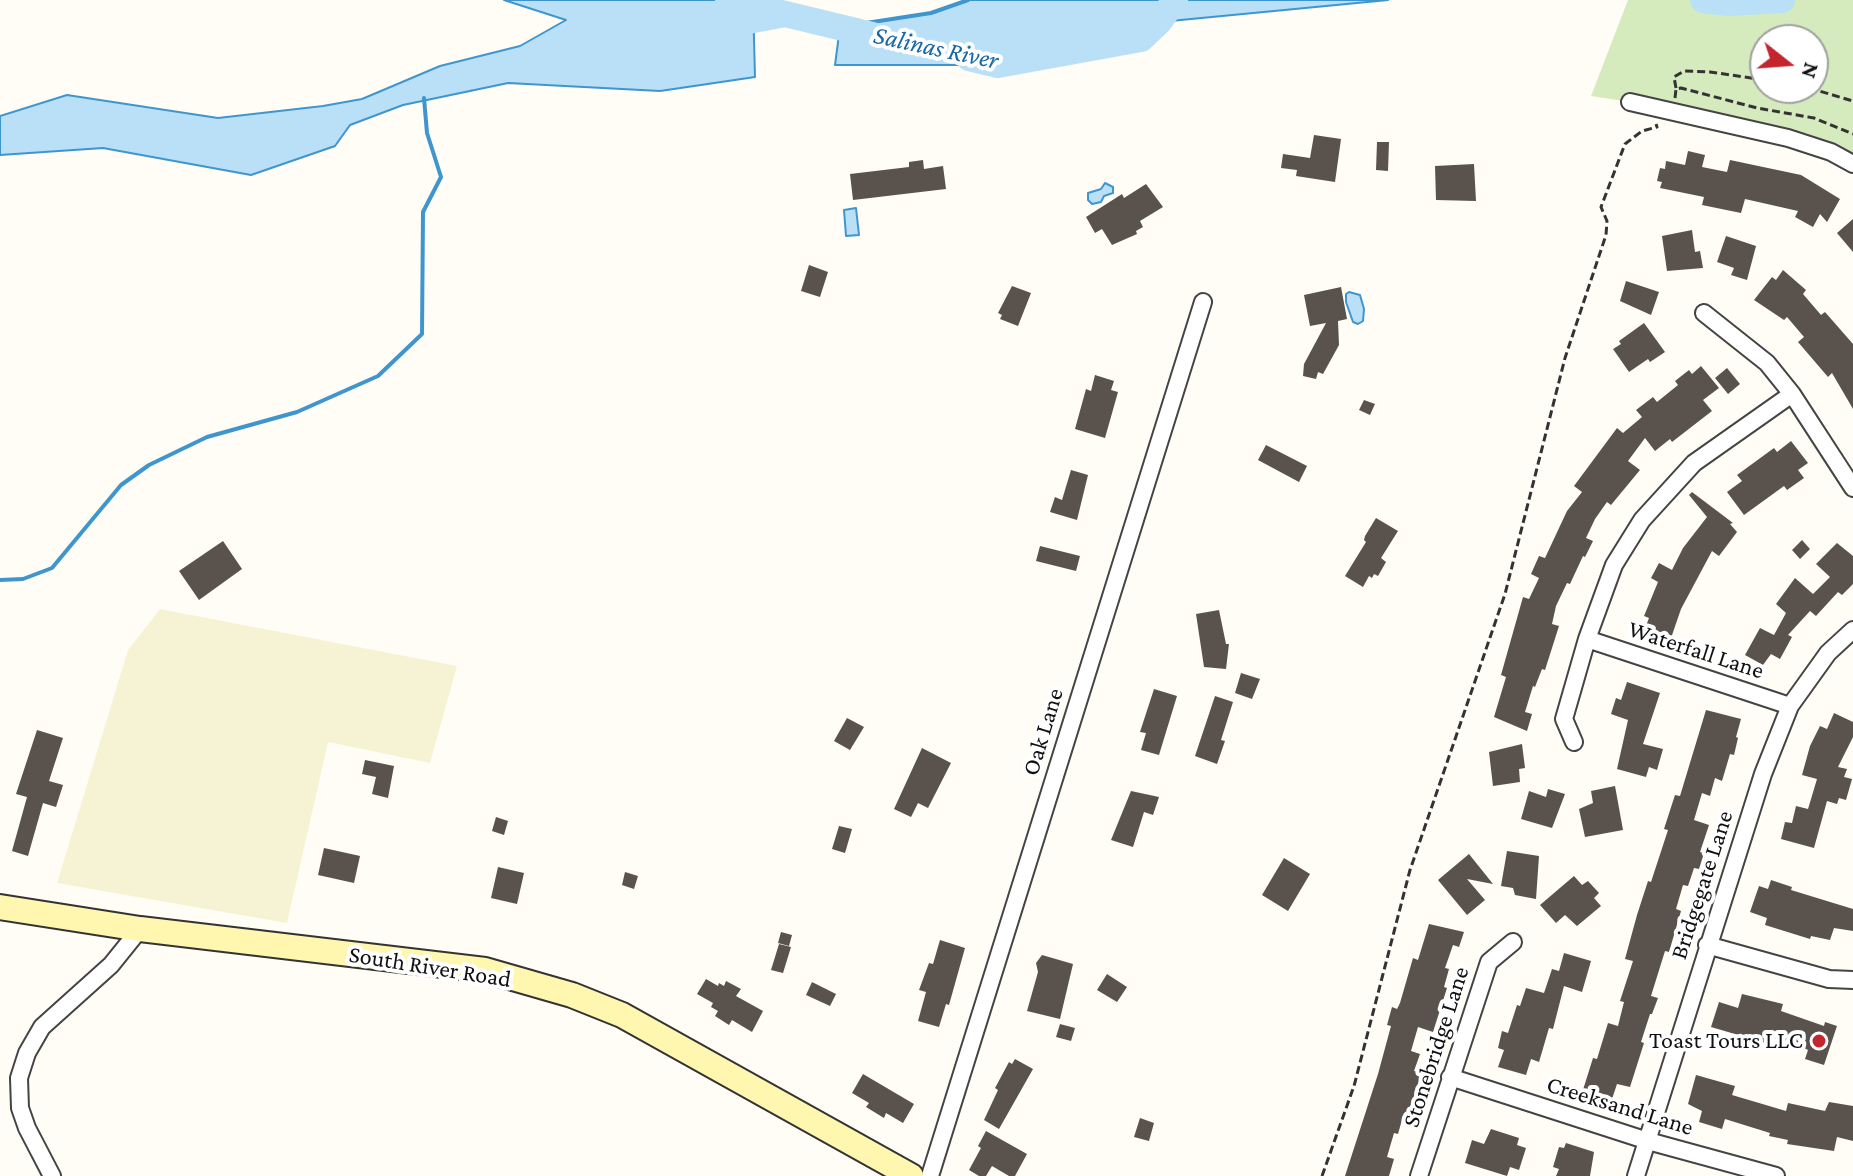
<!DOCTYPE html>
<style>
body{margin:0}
#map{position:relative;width:1853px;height:1176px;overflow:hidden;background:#fffdf5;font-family:"Crimson Pro",serif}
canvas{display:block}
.north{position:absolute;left:1749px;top:24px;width:80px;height:80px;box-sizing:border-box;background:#fff;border:2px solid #a0a0a0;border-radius:50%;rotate:107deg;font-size:22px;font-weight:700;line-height:32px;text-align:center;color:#111}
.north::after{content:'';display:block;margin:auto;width:28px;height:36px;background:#c4262e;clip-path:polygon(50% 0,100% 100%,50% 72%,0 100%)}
</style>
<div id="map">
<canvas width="1853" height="1176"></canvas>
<div class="north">N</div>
</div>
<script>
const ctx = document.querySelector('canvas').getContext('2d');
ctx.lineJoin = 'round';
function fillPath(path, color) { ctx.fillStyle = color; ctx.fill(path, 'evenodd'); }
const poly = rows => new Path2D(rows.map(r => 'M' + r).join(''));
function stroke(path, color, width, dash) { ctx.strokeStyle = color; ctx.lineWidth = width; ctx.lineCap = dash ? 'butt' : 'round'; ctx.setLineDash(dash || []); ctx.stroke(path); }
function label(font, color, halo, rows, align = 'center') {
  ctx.font = font + ' "Crimson Pro",serif'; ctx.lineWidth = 8; ctx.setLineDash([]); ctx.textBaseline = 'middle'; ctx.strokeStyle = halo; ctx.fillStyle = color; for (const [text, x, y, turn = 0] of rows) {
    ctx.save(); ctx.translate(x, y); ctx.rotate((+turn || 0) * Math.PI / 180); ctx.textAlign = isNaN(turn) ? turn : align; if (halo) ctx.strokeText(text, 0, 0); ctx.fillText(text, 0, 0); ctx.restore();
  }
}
fillPath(poly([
 [160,609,457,666,430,763,328,742,287,923,57,883,128,650]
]), '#f6f3d4');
fillPath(poly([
 [1628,0,1853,0,1853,164,1630,102,1591,96],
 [1765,40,1813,40,1813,88,1765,88]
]), '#d5ebbd');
const water = poly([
 [504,0,753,0,755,77,660,91,508,83,403,105,350,125,335,146,251,175,103,148,0,155,0,116,67,95,218,118,323,106,362,99,440,66,520,46,566,20,504,0],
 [968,0,1388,0,1160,22,1141,39,998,65,835,65,840,27,931,13,968,0],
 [1105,183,1113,187,1113,193,1104,196,1101,202,1092,204,1088,200,1088,193,1101,189,1105,183],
 [856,208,859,235,846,236,844,210,856,208],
 [1349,292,1360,295,1364,309,1363,321,1358,324,1353,322,1346,302,1346,294,1349,292]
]);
fillPath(water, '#b9e0f7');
stroke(water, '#3f96cf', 2);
stroke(poly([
 [840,27,931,13,968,0],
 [0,580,23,579,52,568,121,485,149,465,207,437,297,412,378,376,422,334,423,212,441,177,427,133,424,98]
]), '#3f96cf', 4);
stroke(poly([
 [728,0,872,35],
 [1703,0,1729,3,1782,0],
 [721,26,786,14],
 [969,58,998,65,1141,39,1159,22,1175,0]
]), '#b9e0f7', 26);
fillPath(poly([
 [1314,135,1341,139,1335,182,1296,176,1297,170,1281,168,1283,154,1310,158],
 [1377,142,1389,142,1388,171,1376,170],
 [1688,151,1705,155,1702,167,1727,172,1730,160,1801,175,1840,199,1827,222,1820,214,1813,227,1795,217,1798,211,1745,199,1741,213,1702,205,1704,197,1660,188,1662,182,1657,181,1660,168,1665,169,1666,161,1685,165],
 [923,160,924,169,943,166,946,189,853,200,850,174,909,167,909,162],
 [1474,164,1476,201,1436,200,1435,166],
 [1146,184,1163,207,1140,221,1143,227,1136,231,1137,234,1112,245,1102,229,1095,233,1086,217,1122,194,1124,198],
 [1853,219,1853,252,1837,233],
 [1692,230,1695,252,1700,251,1703,268,1667,271,1662,236],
 [1726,236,1756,246,1747,280,1731,275,1734,268,1717,262],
 [809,265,828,272,820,297,801,291],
 [1783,270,1806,290,1803,294,1821,315,1825,312,1853,344,1853,409,1832,373,1828,377,1798,342,1804,337,1787,317,1784,320,1754,300,1772,277,1776,280],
 [1626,281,1659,292,1651,315,1620,301],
 [1012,286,1031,293,1018,326,1000,319,1002,315,998,313],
 [1341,287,1347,319,1338,321,1339,345,1323,374,1318,372,1316,379,1303,376,1304,364,1326,323,1310,326,1304,295],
 [1644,323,1665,352,1650,362,1648,359,1629,372,1613,349,1621,344,1619,341],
 [1701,366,1719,388,1703,400,1712,411,1672,442,1670,439,1655,451,1645,438,1628,461,1640,470,1611,505,1607,502,1595,519,1586,538,1593,541,1585,557,1583,556,1570,584,1567,583,1556,606,1552,624,1559,626,1545,670,1542,669,1535,687,1533,686,1525,712,1532,714,1527,731,1494,717,1506,677,1501,675,1523,597,1529,599,1539,578,1531,574,1539,556,1545,558,1567,511,1582,492,1574,486,1617,428,1623,433,1642,417,1636,410,1653,397,1657,402,1678,385,1675,381,1689,370,1692,374],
 [1727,368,1740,384,1728,394,1715,378],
 [1095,375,1114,381,1111,390,1118,392,1105,438,1075,429,1086,389,1091,391],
 [1364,400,1375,404,1370,415,1359,410],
 [1791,441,1808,463,1798,470,1804,478,1787,490,1784,486,1744,515,1727,492,1742,481,1737,475,1774,448,1777,452],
 [1266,445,1307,466,1299,482,1258,460],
 [1071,470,1088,475,1077,520,1050,512,1055,497,1062,500],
 [1692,492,1733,523,1730,524,1737,532,1719,556,1712,551,1681,609,1670,641,1644,631,1649,618,1644,616,1658,582,1651,578,1659,563,1672,570,1683,548,1707,517,1689,495],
 [1376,518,1398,531,1381,558,1386,562,1378,576,1374,574,1372,578,1369,576,1363,587,1345,576,1366,542,1364,540,1365,536],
 [1802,540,1810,549,1800,559,1792,550],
 [223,541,242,569,199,600,179,571],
 [1837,543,1853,556,1853,584,1842,595,1838,592,1816,616,1810,611,1788,635,1792,637,1780,659,1771,654,1763,665,1745,655,1760,628,1774,635,1786,613,1776,604,1795,578,1813,594,1830,577,1816,564],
 [1040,546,1080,556,1076,571,1036,561],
 [1219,610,1226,644,1229,644,1226,669,1204,667,1196,614],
 [1241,673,1260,679,1252,699,1235,693],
 [1627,682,1660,693,1643,744,1663,749,1657,770,1649,767,1646,777,1617,769,1628,720,1611,714,1616,698,1621,700],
 [1154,689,1177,696,1159,755,1141,750,1146,733,1140,732],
 [1215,696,1233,702,1221,740,1225,741,1217,764,1195,756],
 [1706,710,1741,719,1736,737,1738,738,1734,755,1730,754,1722,781,1715,778,1710,796,1702,793,1694,820,1709,825,1700,852,1704,853,1699,869,1694,868,1688,886,1683,885,1676,909,1681,911,1669,952,1665,951,1651,996,1658,998,1652,1014,1650,1014,1641,1042,1644,1043,1630,1087,1617,1084,1611,1102,1582,1093,1593,1058,1597,1059,1608,1023,1618,1026,1624,1002,1620,1001,1633,961,1625,959,1637,915,1648,881,1651,882,1668,830,1664,829,1675,795,1680,796],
 [1834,713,1853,722,1853,737,1838,767,1847,769,1844,777,1852,779,1846,800,1839,798,1837,804,1827,801,1814,848,1781,839,1785,822,1792,823,1796,806,1808,809,1817,779,1802,775,1810,746,1820,726,1827,729],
 [847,718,864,727,850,750,834,741],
 [37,730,63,738,49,781,63,785,56,807,43,803,28,856,12,851,27,797,16,794],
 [1522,744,1525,768,1519,769,1520,782,1493,786,1489,752],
 [922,748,951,763,928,808,918,803,911,817,894,809],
 [365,760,394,766,388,798,372,794,376,777,362,774],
 [1615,786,1623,830,1585,837,1579,809,1593,803,1591,791],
 [1548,789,1565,794,1552,828,1521,819,1529,791,1546,797],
 [1131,791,1159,797,1153,815,1144,812,1133,847,1111,840],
 [496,817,508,821,504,835,492,831],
 [839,826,852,829,845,853,832,849],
 [324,848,360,856,354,883,318,875],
 [1507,851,1539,856,1536,899,1515,895,1513,888,1501,886],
 [1469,854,1493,884,1467,879,1485,900,1467,915,1438,880],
 [1284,858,1310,874,1288,911,1262,895],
 [498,867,524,873,517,904,491,898],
 [625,872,638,876,634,889,622,885],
 [1574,876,1582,885,1588,881,1599,893,1594,898,1601,906,1577,926,1565,915,1556,923,1540,905],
 [1771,880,1792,887,1791,890,1853,909,1853,931,1834,928,1830,940,1811,936,1810,939,1765,925,1767,918,1750,912,1759,886,1768,889],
 [1429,924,1464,932,1459,947,1453,945,1445,968,1449,969,1444,987,1447,988,1433,1032,1418,1027,1411,1051,1420,1054,1414,1071,1421,1073,1408,1118,1403,1116,1398,1134,1394,1133,1387,1157,1394,1159,1389,1176,1345,1176,1378,1074,1391,1026,1387,1025,1392,1007,1397,1009,1400,1003,1413,958,1418,960],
 [781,932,792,935,789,946,778,943],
 [940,940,965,948,949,1005,946,1004,939,1027,918,1021,926,992,919,990,929,963,933,964],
 [779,944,791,947,783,973,771,970],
 [1564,953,1591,961,1582,992,1564,986,1553,1029,1549,1028,1539,1062,1531,1059,1526,1075,1498,1067,1504,1050,1498,1048,1502,1031,1508,1033,1517,1005,1520,1006,1526,988,1544,993,1552,969,1559,971],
 [1042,955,1073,964,1060,1019,1027,1011,1038,972,1036,963],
 [1107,974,1127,987,1117,1002,1097,990],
 [706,979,718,986,719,983,724,986,726,981,741,989,736,996,763,1011,752,1032,732,1020,729,1025,715,1016,718,1011,711,1007,713,1003,697,994],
 [812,982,836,994,830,1006,806,995],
 [1742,994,1783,1004,1781,1011,1824,1026,1825,1022,1837,1026,1824,1065,1805,1059,1808,1050,1798,1045,1771,1037,1769,1044,1711,1027,1719,1002,1738,1008],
 [1060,1024,1075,1028,1071,1041,1056,1037],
 [1015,1059,1033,1069,999,1129,984,1120,998,1090,995,1088,1009,1062,1012,1064],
 [863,1074,914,1104,903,1123,886,1113,884,1118,866,1107,869,1103,852,1093],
 [1696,1075,1735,1086,1732,1095,1786,1111,1788,1103,1825,1111,1829,1102,1853,1106,1853,1141,1837,1137,1834,1151,1787,1144,1788,1140,1769,1136,1770,1133,1725,1119,1722,1129,1699,1122,1702,1111,1688,1104],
 [1140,1118,1154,1123,1149,1141,1134,1137],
 [1491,1129,1519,1138,1517,1145,1526,1148,1519,1170,1510,1167,1507,1176,1465,1163,1472,1140,1484,1144],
 [986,1131,1027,1154,1015,1176,1009,1176,992,1166,986,1176,979,1176,969,1170,981,1148,978,1146],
 [1566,1143,1594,1152,1590,1176,1556,1176,1559,1169,1553,1167,1559,1147,1564,1148]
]), '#5a524d');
const street = poly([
 [1630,102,1788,138,1831,152,1853,164],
 [1704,313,1767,363,1792,394,1853,488],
 [1587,639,1790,706],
 [1574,742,1564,719,1587,639,1614,565,1642,520,1694,463,1792,394],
 [1707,945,1829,979,1853,980],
 [1450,1077,1648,1141,1776,1176],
 [52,1176,27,1128,20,1108,19,1078,27,1053,42,1027,111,965,140,929],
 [930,1176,1203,302],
 [1419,1176,1489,962,1513,942],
 [1636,1176,1763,774,1790,706,1828,653,1853,630]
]);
const secondary = poly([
 [0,907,140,929,485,970,572,995,622,1015,911,1176]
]);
stroke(street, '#444', 20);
stroke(secondary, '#333', 28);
stroke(poly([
 [1676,88,1674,77,1684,71,1710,72,1765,80],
 [1809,88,1853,101],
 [1675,98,1676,89,1681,88,1757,108,1814,118,1853,134],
 [1322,1176,1354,1086,1410,870,1505,594,1565,358,1606,235,1607,221,1601,207,1625,144,1642,131,1657,127,1656,124]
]), '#333', 3, [8, 4]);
stroke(street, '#fff', 16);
stroke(secondary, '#fff6b0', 24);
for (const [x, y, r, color] of [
 [1819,1041,8,"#c4262e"]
]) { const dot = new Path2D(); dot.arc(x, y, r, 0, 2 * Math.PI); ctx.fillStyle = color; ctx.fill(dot); stroke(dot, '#fff', 3); }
label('24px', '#111', '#fff', [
 ["Waterfall Lane",1696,650,18],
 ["Oak Lane",1043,732,-73],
 ["Bridgegate Lane",1702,885,-72],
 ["South River Road",430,967,9],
 ["Stonebridge Lane",1436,1047,-72],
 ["Creeksand Lane",1620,1106,17]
]);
label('24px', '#111', '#fff', [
 ["Toast Tours LLC",1803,1041]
], 'right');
label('italic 26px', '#1768a6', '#fff', [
 ["Salinas River",936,48,12]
]);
</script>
